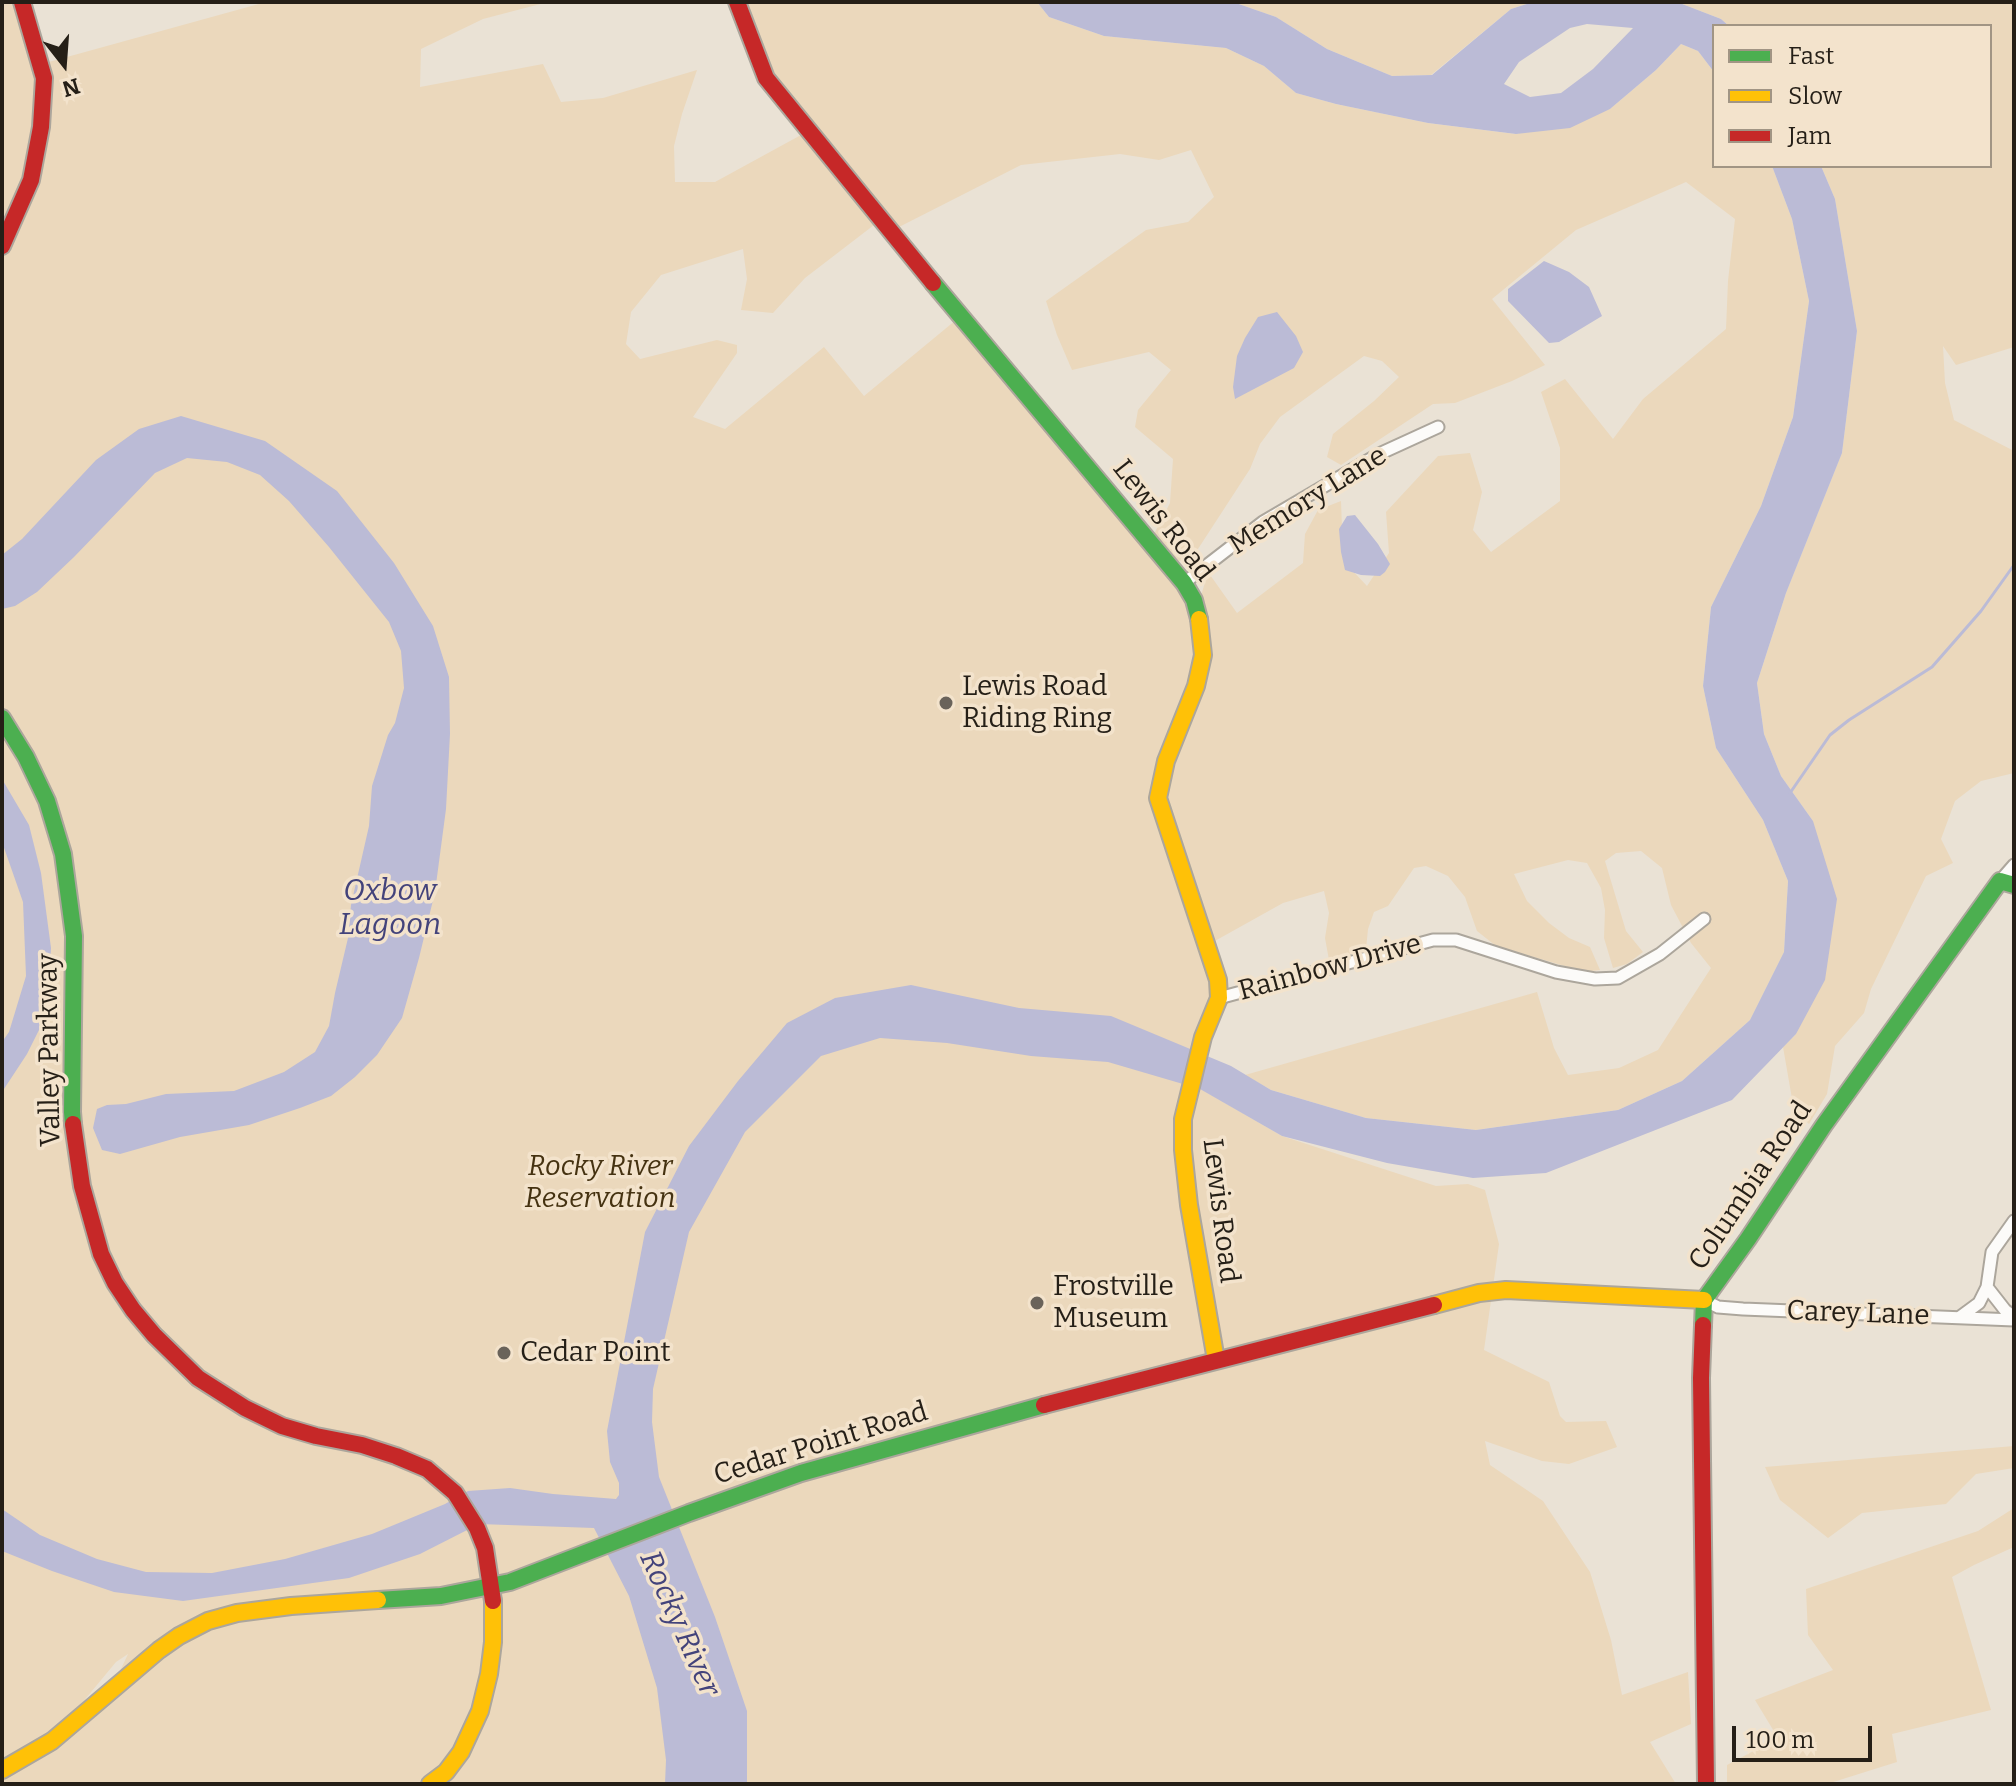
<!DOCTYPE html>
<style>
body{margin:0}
#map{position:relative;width:2016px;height:1786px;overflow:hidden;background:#eae2d5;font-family:Bitter,serif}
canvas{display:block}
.frame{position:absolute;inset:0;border:4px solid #251f17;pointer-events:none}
.legend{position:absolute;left:1712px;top:24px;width:280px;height:144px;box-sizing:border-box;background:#f3e3cc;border:2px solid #a19584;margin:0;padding:10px 14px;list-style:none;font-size:24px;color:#251f17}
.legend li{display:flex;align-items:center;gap:16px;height:40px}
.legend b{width:40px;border:2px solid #a19584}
.north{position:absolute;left:24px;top:24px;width:80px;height:80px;-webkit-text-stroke:6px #f3e3cc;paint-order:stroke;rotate:163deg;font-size:22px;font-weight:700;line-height:32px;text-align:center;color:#251f17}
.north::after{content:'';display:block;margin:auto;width:28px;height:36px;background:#251f17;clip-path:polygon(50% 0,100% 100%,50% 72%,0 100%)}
.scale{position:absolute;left:1732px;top:1726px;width:140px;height:36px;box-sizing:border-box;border:4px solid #251f17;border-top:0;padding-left:10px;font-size:24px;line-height:28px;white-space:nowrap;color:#251f17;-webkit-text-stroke:6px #f3e3cc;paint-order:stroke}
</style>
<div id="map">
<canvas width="2016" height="1786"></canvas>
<div class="frame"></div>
<ul class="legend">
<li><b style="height:10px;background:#4caf50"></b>Fast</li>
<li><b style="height:10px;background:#ffc107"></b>Slow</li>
<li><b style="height:10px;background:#c62828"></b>Jam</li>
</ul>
<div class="north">N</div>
<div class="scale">100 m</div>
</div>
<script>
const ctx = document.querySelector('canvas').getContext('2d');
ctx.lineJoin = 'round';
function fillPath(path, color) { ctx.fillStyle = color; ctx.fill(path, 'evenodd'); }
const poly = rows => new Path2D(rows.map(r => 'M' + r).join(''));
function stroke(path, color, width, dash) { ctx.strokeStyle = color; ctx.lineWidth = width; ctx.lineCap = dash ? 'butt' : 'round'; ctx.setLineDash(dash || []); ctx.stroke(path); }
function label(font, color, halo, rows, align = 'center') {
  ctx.font = font + ' Bitter,serif'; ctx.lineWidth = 7; ctx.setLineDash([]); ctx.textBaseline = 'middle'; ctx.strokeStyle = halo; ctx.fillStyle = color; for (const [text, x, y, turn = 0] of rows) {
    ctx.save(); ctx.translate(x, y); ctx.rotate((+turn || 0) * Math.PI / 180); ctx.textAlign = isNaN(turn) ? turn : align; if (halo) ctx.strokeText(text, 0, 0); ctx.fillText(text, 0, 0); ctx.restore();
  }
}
fillPath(poly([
 [2,2,17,2,38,65,266,2,548,2,483,19,421,49,420,87,543,64,561,102,603,98,697,70,682,114,674,146,675,182,715,182,801,135,874,225,805,278,773,313,741,310,747,279,743,249,661,275,631,312,626,344,640,359,717,340,737,345,737,353,693,417,725,429,824,347,864,396,962,315,1193,595,1204,667,1154,794,1218,976,1191,1083,1282,1136,1436,1186,1468,1184,1485,1190,1499,1244,1484,1350,1549,1382,1560,1416,1566,1422,1606,1421,1617,1447,1569,1464,1542,1461,1485,1441,1490,1465,1543,1501,1590,1572,1611,1640,1622,1695,1688,1672,1691,1724,1650,1742,1676,1784,2,1784,2,1769,105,1703,128,1654,116,1662,67,1721,37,1745,2,1763],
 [745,2,1037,2,1049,17,1104,36,1226,48,1264,66,1296,93,1336,104,1428,123,1516,134,1610,109,1656,70,1681,44,1698,51,1714,72,1714,166,1772,166,1792,219,1809,301,1793,417,1761,506,1711,607,1703,686,1716,748,1763,820,1788,881,1784,952,1750,1020,1682,1081,1618,1110,1476,1130,1366,1118,1271,1090,1245,1075,1537,992,1554,1048,1568,1075,1619,1068,1658,1050,1711,968,1691,943,1671,905,1662,868,1641,851,1616,853,1605,861,1626,931,1643,952,1627,964,1613,968,1604,938,1605,910,1601,888,1587,863,1568,860,1514,874,1527,901,1549,923,1569,938,1590,947,1600,970,1585,972,1496,946,1477,931,1465,897,1448,876,1426,866,1414,868,1388,906,1374,912,1368,929,1366,949,1329,960,1325,938,1329,913,1324,891,1283,903,1213,942,1166,801,1171,762,1207,668,1201,596,1208,572,1237,613,1303,563,1305,534,1318,510,1341,501,1342,528,1349,567,1367,586,1389,553,1386,512,1438,456,1470,453,1482,492,1473,530,1491,552,1560,501,1560,448,1541,392,1565,379,1613,439,1643,399,1726,329,1728,281,1735,219,1686,182,1576,230,1492,299,1545,365,1512,381,1455,403,1433,404,1341,465,1327,457,1333,434,1374,401,1399,377,1382,361,1364,356,1280,417,1260,444,1250,469,1196,552,1178,562,1154,534,1170,503,1173,459,1135,427,1138,410,1171,370,1149,352,1072,370,1057,335,1046,301,1146,230,1188,222,1214,197,1191,150,1159,160,1120,154,1021,165,899,227,779,84],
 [1233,2,1533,2,1511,9,1431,75,1392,76,1327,49,1276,17],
 [1677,2,2014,2,2014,347,1956,365,1943,346,1945,383,1954,420,2014,451,2014,773,1981,781,1955,801,1941,839,1953,863,1926,876,1871,989,1864,1013,1835,1046,1827,1094,1809,1124,1794,1110,1783,1047,1796,1034,1813,821,1781,776,1764,734,1757,683,1786,593,1842,453,1857,331,1835,199,1821,166,1990,166,1990,26,1729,26,1721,19],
 [2014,1446,2014,1468,1976,1474,1946,1504,1862,1513,1828,1538,1780,1500,1765,1467],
 [2014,1508,2014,1547,1974,1565,1952,1577,1991,1710,1892,1734,1897,1762,1827,1784,1727,1784,1727,1765,1778,1738,1755,1700,1833,1670,1808,1635,1806,1589,1978,1531]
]), '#ebd8bc');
fillPath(poly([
 [1037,2,1233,2,1276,17,1327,49,1392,76,1432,75,1511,9,1533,2,1677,2,1721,19,1729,26,1714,26,1714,72,1698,51,1681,44,1656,70,1610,109,1570,128,1516,134,1428,123,1336,104,1296,93,1264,66,1226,48,1104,36,1049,17],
 [1587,24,1633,28,1593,69,1561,93,1530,97,1504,84,1519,62,1570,28],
 [1772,166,1821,166,1835,199,1857,331,1842,453,1786,593,1757,683,1764,734,1781,776,1813,821,1837,899,1825,980,1796,1034,1732,1100,1546,1173,1473,1178,1387,1163,1282,1136,1200,1089,1108,1062,1031,1056,947,1043,880,1038,821,1056,745,1132,689,1232,653,1389,652,1422,659,1477,715,1617,747,1711,747,1784,665,1784,666,1760,657,1688,629,1596,594,1528,479,1524,420,1554,349,1578,183,1601,114,1592,52,1571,2,1551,2,1509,40,1535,97,1559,146,1572,212,1573,285,1559,372,1534,445,1504,468,1491,510,1488,553,1494,616,1499,619,1495,619,1483,610,1462,607,1431,645,1232,689,1146,738,1081,787,1023,835,998,911,985,1019,1008,1111,1016,1231,1066,1271,1090,1366,1118,1476,1130,1618,1110,1682,1081,1750,1020,1784,952,1788,881,1763,820,1716,748,1703,686,1711,607,1761,506,1793,417,1809,301,1792,219],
 [1544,261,1569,272,1589,287,1602,316,1559,342,1549,343,1508,301,1508,289],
 [1277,312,1296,336,1303,352,1294,368,1235,399,1233,387,1237,356,1245,338,1258,317],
 [181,416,265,441,337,491,394,563,433,626,449,677,450,734,446,809,435,892,419,958,402,1018,377,1055,355,1077,331,1096,300,1108,249,1125,180,1137,120,1154,102,1150,93,1128,97,1109,107,1105,126,1104,166,1094,234,1091,284,1072,315,1052,329,1026,335,993,348,938,351,905,369,826,372,786,388,735,395,723,404,688,401,651,389,622,329,547,289,501,260,475,227,462,187,458,155,473,74,557,37,592,15,606,2,609,2,555,22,539,96,460,139,429],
 [1355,515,1378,544,1390,564,1385,572,1380,576,1361,575,1345,570,1341,552,1339,529,1347,516],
 [2,779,29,825,41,873,51,948,49,985,42,1024,27,1054,2,1092,2,1042,9,1032,26,976,23,902,2,842]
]), '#bbbbd6');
stroke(poly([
 [1790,793,1830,735,1849,720,1932,667,1981,611,2014,565]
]), '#bbbbd6', 3);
const street = poly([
 [1184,583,1263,522,1379,454,1438,427],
 [2000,881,2014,865],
 [1219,998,1433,940,1456,940,1556,972,1595,979,1618,978,1660,954,1704,919],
 [1987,1287,2005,1310,2014,1317],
 [1704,1300,1718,1307,1743,1309,2014,1320],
 [1960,1317,1979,1303,1987,1287,1992,1252,2014,1221]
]);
const fast = poly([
 [933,283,1184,583,1194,600,1199,619],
 [2,718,26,757,47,801,63,854,74,936,72,1112,73,1124],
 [1703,1325,1704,1300,1748,1239,1824,1125,2000,881,2014,885],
 [378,1600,441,1596,510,1582,689,1513,801,1473,1044,1405]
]);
const slow = poly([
 [1199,619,1203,655,1196,686,1166,761,1158,798,1218,980,1219,998,1203,1037,1183,1119,1183,1150,1189,1205,1216,1360],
 [1434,1305,1479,1293,1506,1290,1704,1300],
 [2,1770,52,1741,159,1650,179,1636,208,1621,237,1613,291,1606,378,1600],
 [430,1784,446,1772,461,1752,480,1711,489,1674,493,1642,493,1601]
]);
const jam = poly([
 [737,2,766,78,933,283],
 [2,246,31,180,41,127,44,78,22,2],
 [73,1124,82,1186,101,1254,115,1283,133,1310,154,1335,198,1378,245,1408,282,1426,316,1436,362,1445,396,1456,427,1469,455,1493,477,1528,485,1548,493,1601],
 [1703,1325,1701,1378,1706,1784],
 [1044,1405,1434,1305]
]);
stroke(street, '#aca69c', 15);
stroke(fast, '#aca69c', 20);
stroke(slow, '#aca69c', 20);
stroke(jam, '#aca69c', 20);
stroke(street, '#fcfbf9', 11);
stroke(fast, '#4caf50', 16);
stroke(slow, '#ffc107', 16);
stroke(jam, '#c62828', 16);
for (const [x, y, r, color] of [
 [946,703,8,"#6a635a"],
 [1037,1303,8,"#6a635a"],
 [504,1353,8,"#6a635a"]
]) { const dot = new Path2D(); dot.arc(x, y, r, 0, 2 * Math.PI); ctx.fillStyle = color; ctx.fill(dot); stroke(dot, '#f3e3cc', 3); }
label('28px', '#251f17', '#f3e3cc', [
 ["Memory Lane",1308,501,-32],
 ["Lewis Road",1163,521,52],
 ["Rainbow Drive",1330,968,-15],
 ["Valley Parkway",50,1050,-91],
 ["Columbia Road",1751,1186,-56],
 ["Lewis Road",1220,1211,83],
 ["Carey Lane",1858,1314,2],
 ["Cedar Point Road",821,1444,-17]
]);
label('28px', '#251f17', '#f3e3cc', [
 ["Lewis Road",962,687],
 ["Riding Ring",962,719],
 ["Frostville",1053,1287],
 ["Museum",1053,1319],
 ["Cedar Point",520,1353]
], 'left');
label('italic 28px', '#453211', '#f3e3cc', [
 ["Rocky River",600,1167],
 ["Reservation",600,1199]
]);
label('italic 30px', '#43437b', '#f3e3cc', [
 ["Oxbow",390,892],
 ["Lagoon",390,926],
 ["Rocky River",679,1624,66]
]);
</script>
